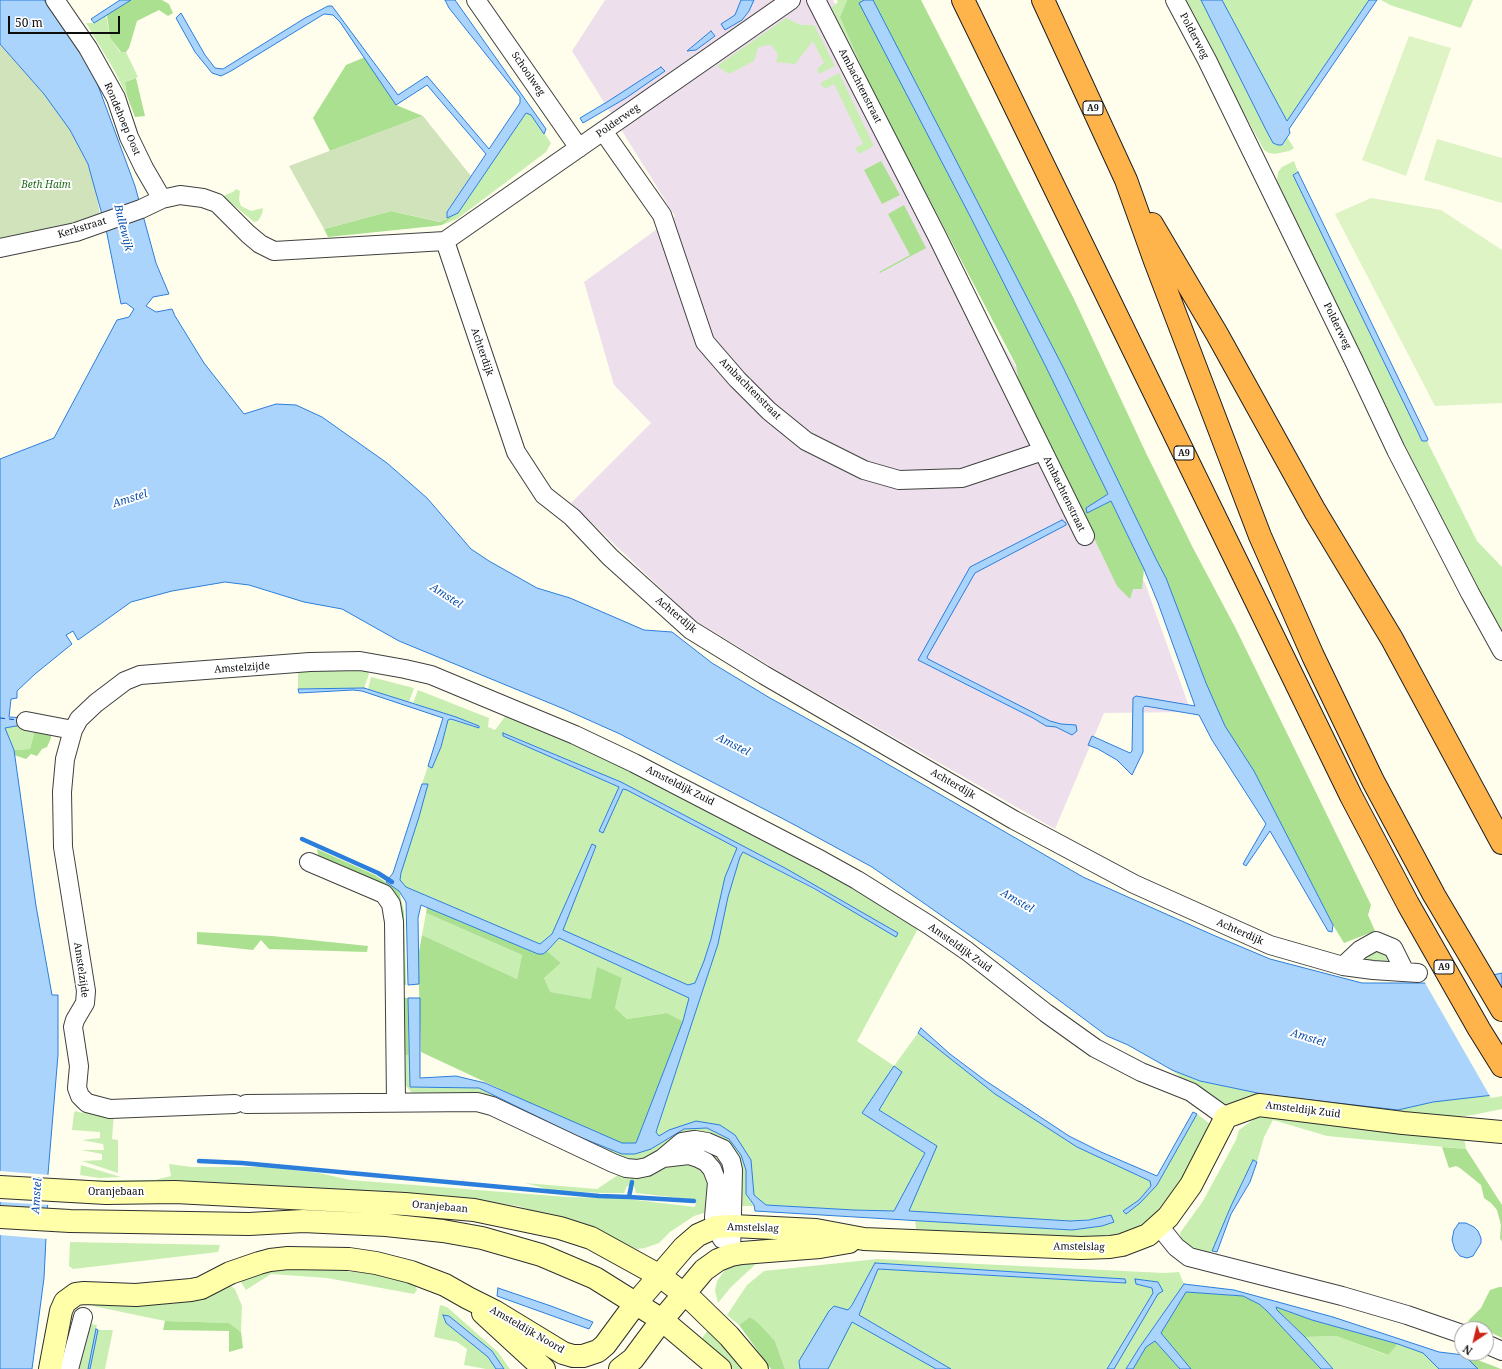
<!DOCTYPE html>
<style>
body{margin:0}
#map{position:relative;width:1502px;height:1369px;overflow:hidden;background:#fffeed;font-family:"Noto Serif",serif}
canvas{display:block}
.north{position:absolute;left:1454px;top:1321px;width:40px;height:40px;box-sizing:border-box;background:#fff;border:1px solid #9e9e9e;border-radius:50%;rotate:215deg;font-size:11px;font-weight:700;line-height:16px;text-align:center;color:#0d0d0d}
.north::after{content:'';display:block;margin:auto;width:14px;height:18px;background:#cb2517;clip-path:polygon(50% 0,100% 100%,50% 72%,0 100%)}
.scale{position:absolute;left:8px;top:16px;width:112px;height:18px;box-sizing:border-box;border:2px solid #0d0d0d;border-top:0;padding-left:5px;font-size:12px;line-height:14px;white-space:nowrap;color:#0d0d0d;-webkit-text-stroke:3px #fff;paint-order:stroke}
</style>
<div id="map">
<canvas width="1502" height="1369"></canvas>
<div class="north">N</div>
<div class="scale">50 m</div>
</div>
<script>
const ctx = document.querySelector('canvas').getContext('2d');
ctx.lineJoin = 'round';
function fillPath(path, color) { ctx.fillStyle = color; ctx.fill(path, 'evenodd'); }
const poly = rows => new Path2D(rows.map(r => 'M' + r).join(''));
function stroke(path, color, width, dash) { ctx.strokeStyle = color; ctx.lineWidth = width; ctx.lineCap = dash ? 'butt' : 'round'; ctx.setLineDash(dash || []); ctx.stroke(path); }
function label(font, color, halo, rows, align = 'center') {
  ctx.font = font + ' "Noto Serif",serif'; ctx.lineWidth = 4; ctx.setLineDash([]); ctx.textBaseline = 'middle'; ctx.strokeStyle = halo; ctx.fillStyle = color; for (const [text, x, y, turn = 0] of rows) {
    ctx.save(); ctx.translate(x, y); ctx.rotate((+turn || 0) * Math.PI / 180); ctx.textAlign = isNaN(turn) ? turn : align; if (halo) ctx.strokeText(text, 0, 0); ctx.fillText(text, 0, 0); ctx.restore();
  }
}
fillPath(poly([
 [605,0,833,0,985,315,1145,583,1191,712,1104,713,1055,829,783,674,693,619,571,503,651,423,614,385,584,282,675,216,572,51]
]), '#ede0ec');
fillPath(poly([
 [837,0,847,0,840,17,863,70,831,8,838,2],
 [1183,0,1201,0,1273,143,1278,145,1282,145,1287,137,1294,148,1289,151,1275,154,1269,153,1264,150],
 [1222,0,1369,0,1287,121],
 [1381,0,1473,0,1461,28,1390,5],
 [106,15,110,38,120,52,126,52,138,77,125,82,127,96,114,70,86,23,94,23],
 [786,18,801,25,814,25,835,66,819,74,817,69,824,63,813,41,795,64,776,62,778,54,771,45,763,46,758,48,754,61,729,74,717,66],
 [839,73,874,146,859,154,855,148,863,144,834,84,825,89,820,83],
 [526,113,531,115,551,143,546,152,457,219,442,225,458,213],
 [1294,161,1298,172,1293,175,1416,428,1422,441,1427,441,1477,541,1502,567,1502,635,1456,551,1277,181,1278,172,1282,167],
 [236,189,240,191,239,200,241,206,251,211,263,208,262,214,258,221,254,222,224,197,225,195,233,192],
 [367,670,369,674,364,688,298,689,298,671],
 [371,677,414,688,409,702,368,689],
 [418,690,489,718,488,727,495,730,507,714,537,729,600,754,804,860,919,927,857,1041,894,1066,918,1033,995,1094,1077,1147,1150,1181,1151,1186,1139,1200,1123,1211,1126,1214,1157,1185,1197,1114,1209,1123,1208,1132,1176,1195,1149,1223,1118,1239,1031,1239,916,1229,915,1220,1072,1230,1102,1226,1114,1222,1094,1219,1070,1221,908,1211,937,1146,879,1110,902,1072,862,1113,925,1153,894,1211,854,1210,766,1205,754,1195,751,1160,720,1125,669,1130,659,1136,656,1133,718,944,728,897,740,857,743,852,897,933,785,868,621,782,503,733,503,736,619,787,599,830,602,832,623,789,627,790,737,848,725,877,711,939,704,961,695,983,688,985,562,930,596,847,592,844,552,934,540,944,406,887,400,880,401,873,419,817,427,784,422,784,428,766,432,768,441,747,448,720,451,719,478,728,479,726,413,703],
 [16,726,35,730,30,749,14,750,5,728],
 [426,913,522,955,517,979,422,935],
 [559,938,689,998,683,1021,665,1013,627,1019,615,1008,622,978,591,999,549,992,544,978,561,963,547,951],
 [1380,950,1388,955,1387,964,1357,962],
 [403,1055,409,1055,410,1087,479,1088,576,1136,651,1149,684,1129,707,1128,729,1139,741,1155,746,1170,746,1194,754,1206,720,1206,709,1203,704,1213,694,1216,670,1232,659,1243,645,1248,637,1249,599,1232,518,1206,470,1200,80,1184,80,1180,155,1180,171,1176,169,1164,192,1167,267,1167,319,1173,350,1180,567,1197,619,1198,695,1207,696,1200,636,1193,634,1186,627,1186,624,1193,600,1193,551,1190,525,1183,597,1189,621,1173,490,1099,414,1095,404,1084],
 [1172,1070,1200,1081,1267,1095,1398,1110,1433,1102,1502,1094,1502,1109,1473,1115,1447,1118,1224,1107,1191,1086],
 [84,1110,114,1113,112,1139,118,1140,118,1173,82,1161,102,1160,102,1154,81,1150,104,1150,103,1144,82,1140,100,1138,100,1132,72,1130,74,1113,76,1111,82,1113],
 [1269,1114,1464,1138,1466,1149,1327,1136,1273,1120,1264,1137,1257,1162,1253,1160,1231,1206,1212,1251,1209,1257,1197,1253,1186,1245,1181,1240,1180,1233,1203,1201,1236,1140,1239,1130,1257,1117],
 [81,1165,121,1177,99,1178,80,1175],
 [70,1242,220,1245,218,1252,73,1269,69,1266],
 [756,1258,757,1263,731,1287,718,1303,715,1290,717,1281,727,1267],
 [877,1259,1164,1273,1179,1272,1184,1284,1139,1348,1126,1369,1114,1369,1158,1294,1162,1291,1158,1282,1136,1284,1152,1288,1153,1293,1107,1369,951,1369,859,1315,878,1269,1126,1283,1125,1279,875,1263,852,1305,848,1310,834,1306,799,1361,800,1369,785,1369,775,1341,750,1317,739,1325,727,1315,747,1285,764,1271],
 [328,1269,375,1274,415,1284,417,1290,414,1294,327,1278,271,1274,246,1290,241,1282,244,1278,275,1270],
 [229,1285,235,1289,242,1306,241,1332,229,1323,165,1321,93,1306,90,1303,172,1304,208,1297],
 [440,1305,447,1307,498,1352,510,1369,504,1369,492,1351,488,1357,497,1369,486,1369,464,1365,467,1349,457,1342,434,1337],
 [852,1322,936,1369,828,1369],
 [85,1323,97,1325,96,1329,88,1369,76,1369],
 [98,1330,113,1330,105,1369,90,1369],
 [708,1330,745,1369,727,1369,699,1342],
 [1336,1336,1387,1355,1398,1344,1423,1353,1439,1369,1333,1369,1305,1337]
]), '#c9eeb2');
fillPath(poly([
 [131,0,162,0,169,4,173,13,168,16,159,10,137,21,129,48,126,52,121,52,110,38,107,15],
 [847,0,864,0,860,3,971,218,1045,365,1108,494,1086,508,1087,513,1111,501,1144,569,1142,589,1133,589,1130,599,1117,586,1019,382,1016,365,870,86,840,17],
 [873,0,921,0,1074,299,1146,453,1193,548,1236,629,1371,905,1368,915,1375,931,1344,943,1333,925,1254,771,1225,726,1206,683,1166,578,1156,559,1063,367],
 [365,57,396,105,423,116,330,151,313,118,346,65],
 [136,78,145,116,135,117,127,96,125,82],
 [881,161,900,195,882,204,864,170],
 [904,205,926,248,880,273,879,272,910,255,888,214],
 [391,211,440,222,458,213,442,225,435,226,328,237,324,229],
 [35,730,51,734,51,738,47,747,42,749,37,756,31,754,26,759,14,755,14,750,30,749],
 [317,849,375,875,399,891,404,912,406,985,401,983,400,914,395,893,318,855],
 [427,907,538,954,543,954,547,951,561,963,544,978,550,992,591,999,597,967,622,978,615,1008,627,1019,666,1013,683,1021,636,1143,622,1143,528,1102,421,1052,418,957,422,935,517,979,522,955,426,913],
 [197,932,272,936,368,946,367,952,269,949,261,940,253,950,197,944],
 [400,997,408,998,409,1055,403,1055],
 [1442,1147,1466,1149,1502,1205,1502,1242,1500,1238,1501,1225,1497,1210,1491,1203,1484,1198,1481,1185,1460,1168,1456,1166,1449,1168],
 [1499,1287,1502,1287,1502,1338,1468,1321,1481,1308,1490,1290],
 [1186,1292,1243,1296,1259,1304,1267,1311,1321,1369,1191,1369,1161,1333],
 [1276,1307,1312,1320,1398,1344,1388,1355,1336,1336,1305,1337,1277,1310],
 [750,1317,758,1323,775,1341,785,1369,771,1369,739,1325],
 [165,1321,229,1323,241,1332,243,1348,229,1352,229,1331,163,1330],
 [1155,1341,1180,1369,1133,1369,1146,1347],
 [1464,1355,1465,1355,1501,1369,1478,1369]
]), '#aae090');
fillPath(poly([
 [0,44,44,94,70,130,88,164,95,189,100,214,76,226,0,244],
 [423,116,471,176,447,212,447,218,441,222,391,211,324,229,289,166]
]), '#d1e3bb');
fillPath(poly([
 [1409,36,1451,48,1406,176,1362,160],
 [1437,139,1502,158,1502,203,1424,180],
 [1371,198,1441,210,1502,250,1502,403,1435,406,1335,214]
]), '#def4c5');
const water = poly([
 [0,0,44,0,93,72,135,186,156,263,169,294,153,297,146,306,156,312,172,309,175,316,204,363,244,414,276,404,296,405,322,417,387,463,427,498,471,549,489,561,537,588,570,598,644,630,672,632,712,663,770,698,858,747,1083,877,1213,935,1270,959,1362,983,1430,983,1443,986,1502,973,1502,1094,1433,1102,1398,1110,1267,1095,1200,1081,1172,1070,1128,1045,1107,1036,1001,957,872,867,791,823,620,734,564,709,399,641,342,609,304,602,249,585,225,582,172,591,131,602,78,640,73,631,66,635,72,644,35,674,17,691,17,698,11,699,9,717,27,718,26,726,16,726,5,728,14,750,36,906,52,995,58,995,58,1055,47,1186,48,1198,44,1278,32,1369,0,1369,0,459,54,438,117,320,129,317,134,309,126,303,121,304,106,229,88,164,70,130,44,94,0,44,0,0],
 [120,0,131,0,94,23,91,19,120,0],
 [445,0,455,0,546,129,544,134,531,115,526,113,458,213,447,218,447,212,486,154,427,85,396,105,340,22,333,15,324,14,231,71,221,76,212,73,195,52,176,18,181,13,205,55,215,68,223,69,305,18,328,6,332,6,398,95,427,76,489,149,520,103,520,97,449,8,445,0],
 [741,0,754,0,749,11,742,20,725,30,721,24,735,15,741,0],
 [864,0,873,0,1063,367,1156,559,1166,578,1206,683,1225,726,1254,771,1333,925,1332,932,1328,931,1270,831,1246,866,1243,864,1266,824,1212,740,1199,715,1145,706,1143,708,1143,752,1132,775,1117,760,1098,749,1088,745,1092,736,1130,753,1132,751,1133,698,1136,696,1195,706,1158,603,1144,569,1111,501,1087,513,1086,508,1108,494,1045,365,971,218,859,3,864,0],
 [1201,0,1222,0,1287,121,1369,0,1377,0,1289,129,1290,133,1282,145,1278,145,1273,143,1265,128,1201,0],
 [711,31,715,36,696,50,687,51,711,31],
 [661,67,665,71,626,98,583,123,580,118,607,102,661,67],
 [1298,172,1428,439,1427,441,1422,441,1416,428,1293,175,1298,172],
 [1062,520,1066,523,1066,525,975,573,927,657,928,659,1050,721,1061,724,1076,725,1077,731,1072,735,1056,727,1046,726,1033,718,918,660,970,567,1062,520],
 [364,688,456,717,479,726,479,728,451,719,448,720,441,747,432,768,428,766,443,718,362,691,353,690,299,693,298,689,364,688],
 [503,733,621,782,785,868,898,933,896,937,815,889,743,852,740,857,728,897,718,944,656,1132,659,1136,669,1130,696,1121,720,1125,735,1135,751,1160,754,1195,766,1205,854,1210,894,1211,925,1153,862,1113,894,1066,902,1072,879,1110,937,1146,909,1211,1070,1221,1089,1220,1111,1215,1114,1222,1102,1226,1072,1230,755,1211,754,1205,746,1194,746,1170,741,1155,729,1139,707,1128,684,1129,651,1149,635,1154,622,1154,577,1136,479,1088,410,1087,408,998,420,998,420,1078,456,1076,485,1083,622,1143,636,1143,670,1055,683,1021,689,998,559,938,547,951,543,954,538,954,421,905,418,918,419,984,408,985,406,902,399,891,386,882,393,873,422,784,428,784,419,817,401,873,400,880,406,887,540,944,552,934,592,844,596,846,563,930,688,985,695,983,704,961,711,939,725,877,737,848,627,790,623,789,603,833,599,831,619,787,503,736,503,733],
 [921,1028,950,1054,986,1081,1069,1136,1101,1152,1157,1176,1193,1112,1197,1114,1157,1185,1140,1203,1126,1214,1123,1211,1139,1200,1151,1186,1150,1181,1077,1147,995,1094,918,1033,921,1028],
 [1253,1160,1257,1162,1250,1182,1231,1214,1217,1252,1212,1251,1231,1206,1253,1160],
 [1459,1223,1466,1223,1474,1227,1478,1231,1481,1238,1481,1243,1473,1256,1467,1258,1460,1256,1455,1250,1452,1240,1454,1230,1459,1223],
 [875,1263,1125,1279,1126,1283,878,1269,859,1315,951,1369,936,1369,852,1322,828,1369,800,1369,799,1361,829,1311,834,1306,848,1310,852,1305,875,1263],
 [1135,1279,1158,1282,1163,1291,1158,1294,1114,1369,1107,1369,1153,1293,1152,1288,1136,1284,1135,1279],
 [1184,1284,1234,1290,1333,1317,1439,1352,1464,1355,1478,1369,1439,1369,1423,1353,1398,1344,1312,1320,1276,1307,1277,1310,1305,1337,1333,1369,1321,1369,1267,1311,1259,1304,1243,1296,1186,1292,1161,1333,1191,1369,1180,1369,1155,1341,1146,1347,1133,1369,1126,1369,1139,1348,1184,1284],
 [498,1288,551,1306,593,1322,589,1329,497,1296,498,1288],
 [443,1315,449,1316,492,1351,504,1369,496,1369,488,1357,446,1323,443,1315],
 [96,1329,98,1330,90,1369,88,1369,96,1329]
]);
fillPath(water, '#abd4fc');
stroke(water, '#2b7edb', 1);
fillPath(poly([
 [1493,973,1502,990,1502,1096,1491,1098,1424,981,1443,984],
 [0,1171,50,1175,50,1205,0,1202],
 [0,1205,50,1209,48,1239,0,1235]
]), '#fffeed');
stroke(poly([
 [302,839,378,873,392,882],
 [199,1161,242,1163,599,1196,629,1197,694,1201],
 [629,1197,632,1182]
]), '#2b7edb', 4.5);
stroke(poly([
 [0,718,18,720]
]), '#0a50ab', 1, [5, 4]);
const street = poly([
 [55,0,88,48,116,98,129,137,144,168,162,199],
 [476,0,579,148],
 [816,0,937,236,1085,536],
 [1175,0,1207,60,1354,361,1396,450,1470,593,1502,651],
 [603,131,662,215,705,342,737,379,769,411,806,441,864,470,899,480,962,478,1043,451],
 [445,241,516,452,544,495,572,517,610,557,691,630,764,675,1014,820,1134,884,1270,945,1343,966,1373,970,1418,973],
 [445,241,791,0],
 [0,248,76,232,141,209,162,199,180,195,203,198,217,203,248,234,260,244,274,251,445,241],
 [26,721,73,730],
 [309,862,384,894,391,904,394,922,396,1102],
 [1343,966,1360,950,1376,941,1393,948,1405,972],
 [235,1104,110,1109,87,1103,80,1096,77,1088,79,1066,73,1027,75,1020,85,1003,86,991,63,847,62,792,65,759,73,730,79,719,96,703,125,681,140,675,310,662,360,661,405,669,431,675,575,735,634,763,821,860,857,880,929,925,967,951,1046,1013,1095,1048,1141,1072,1191,1092,1226,1117],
 [246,1104,477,1102,492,1106,613,1163,626,1168,637,1169,647,1167,663,1158,682,1142,695,1140,707,1142,723,1149,731,1161,733,1170,731,1255],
 [663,1158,689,1155,698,1158,706,1162,712,1169,717,1182,714,1217,716,1227,722,1239],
 [1159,1226,1176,1247,1189,1257,1342,1296,1407,1315,1462,1334],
 [1486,1344,1502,1351],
 [69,1369,83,1317]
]);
const secondary = poly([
 [0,1187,106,1193,175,1192,405,1204,474,1210,560,1228,591,1238,660,1276,693,1301,729,1336,757,1369],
 [0,1217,70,1221,249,1224,303,1221,386,1225,443,1231,482,1238,541,1255,595,1278,662,1320,720,1369],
 [483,1313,544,1369],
 [50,1369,61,1311,65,1302,76,1294,84,1293,136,1295,191,1290,201,1288,230,1273,259,1263,270,1260,288,1258,349,1259,376,1263,411,1272,445,1285,468,1298,494,1311,563,1353,573,1356,583,1356,598,1351,605,1345,636,1303,684,1247,698,1235,716,1227,733,1226,816,1230,864,1239,1081,1248,1110,1247,1122,1245,1148,1235,1168,1217,1191,1185,1226,1117,1259,1105,1403,1123,1502,1132],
 [620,1369,633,1359,662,1320,704,1270,718,1260,731,1255,742,1253,820,1247,849,1242]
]);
const highway = poly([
 [963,0,1351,796,1408,904,1479,1029,1502,1066],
 [1043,0,1126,180,1155,261,1260,536,1313,656,1373,781,1434,895,1502,1010],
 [1152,224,1217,334,1315,511,1392,639,1502,843]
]);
stroke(street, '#404040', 20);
stroke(secondary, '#2f2f2f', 24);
stroke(highway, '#1e1e1e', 24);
stroke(street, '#fff', 18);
stroke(secondary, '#feffa8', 22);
stroke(highway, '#ffb44b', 22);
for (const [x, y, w] of [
 [1093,108,20],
 [1184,453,20],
 [1444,967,20]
]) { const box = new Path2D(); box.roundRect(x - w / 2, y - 7, w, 14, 3); ctx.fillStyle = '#fff'; ctx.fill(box); stroke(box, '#0d0d0d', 1); }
label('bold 9px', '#0d0d0d', null, [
 ["A9",1093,108],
 ["A9",1184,453],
 ["A9",1444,967]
]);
label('10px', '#0d0d0d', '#fff', [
 ["Polderweg",1194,36,62],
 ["Schoolweg",528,74,55],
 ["Ambachtenstraat",860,86,63],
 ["Rondehoep Oost",122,119,67],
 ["Polderweg",618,121,-35],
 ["Kerkstraat",82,228,-17],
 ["Polderweg",1337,326,64],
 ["Achterdijk",482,352,71],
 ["Ambachtenstraat",750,389,45],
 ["Ambachtenstraat",1064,494,64],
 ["Achterdijk",676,615,40],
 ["Amstelzijde",242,668,-4],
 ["Achterdijk",953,784,30],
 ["Amsteldijk Zuid",680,786,27],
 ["Achterdijk",1240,932,24],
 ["Amsteldijk Zuid",960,948,36],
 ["Amstelzijde",81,970,82],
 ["Amsteldijk Zuid",1303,1110,7],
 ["Oranjebaan",116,1192],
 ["Oranjebaan",440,1207,5],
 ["Amstelslag",753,1228,2],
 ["Amstelslag",1079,1247,1],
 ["Amsteldijk Noord",527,1330,30]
]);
label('italic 10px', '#1d6b17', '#fff', [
 ["Beth Haim",46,185]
]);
label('italic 11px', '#0a50ab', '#fff', [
 ["Bullewijk",123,228,76],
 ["Amstel",130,499,-17],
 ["Amstel",446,596,33],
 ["Amstel",733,745,27],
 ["Amstel",1017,901,30],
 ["Amstel",1308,1038,17],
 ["Amstel",37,1196,-86]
]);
</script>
